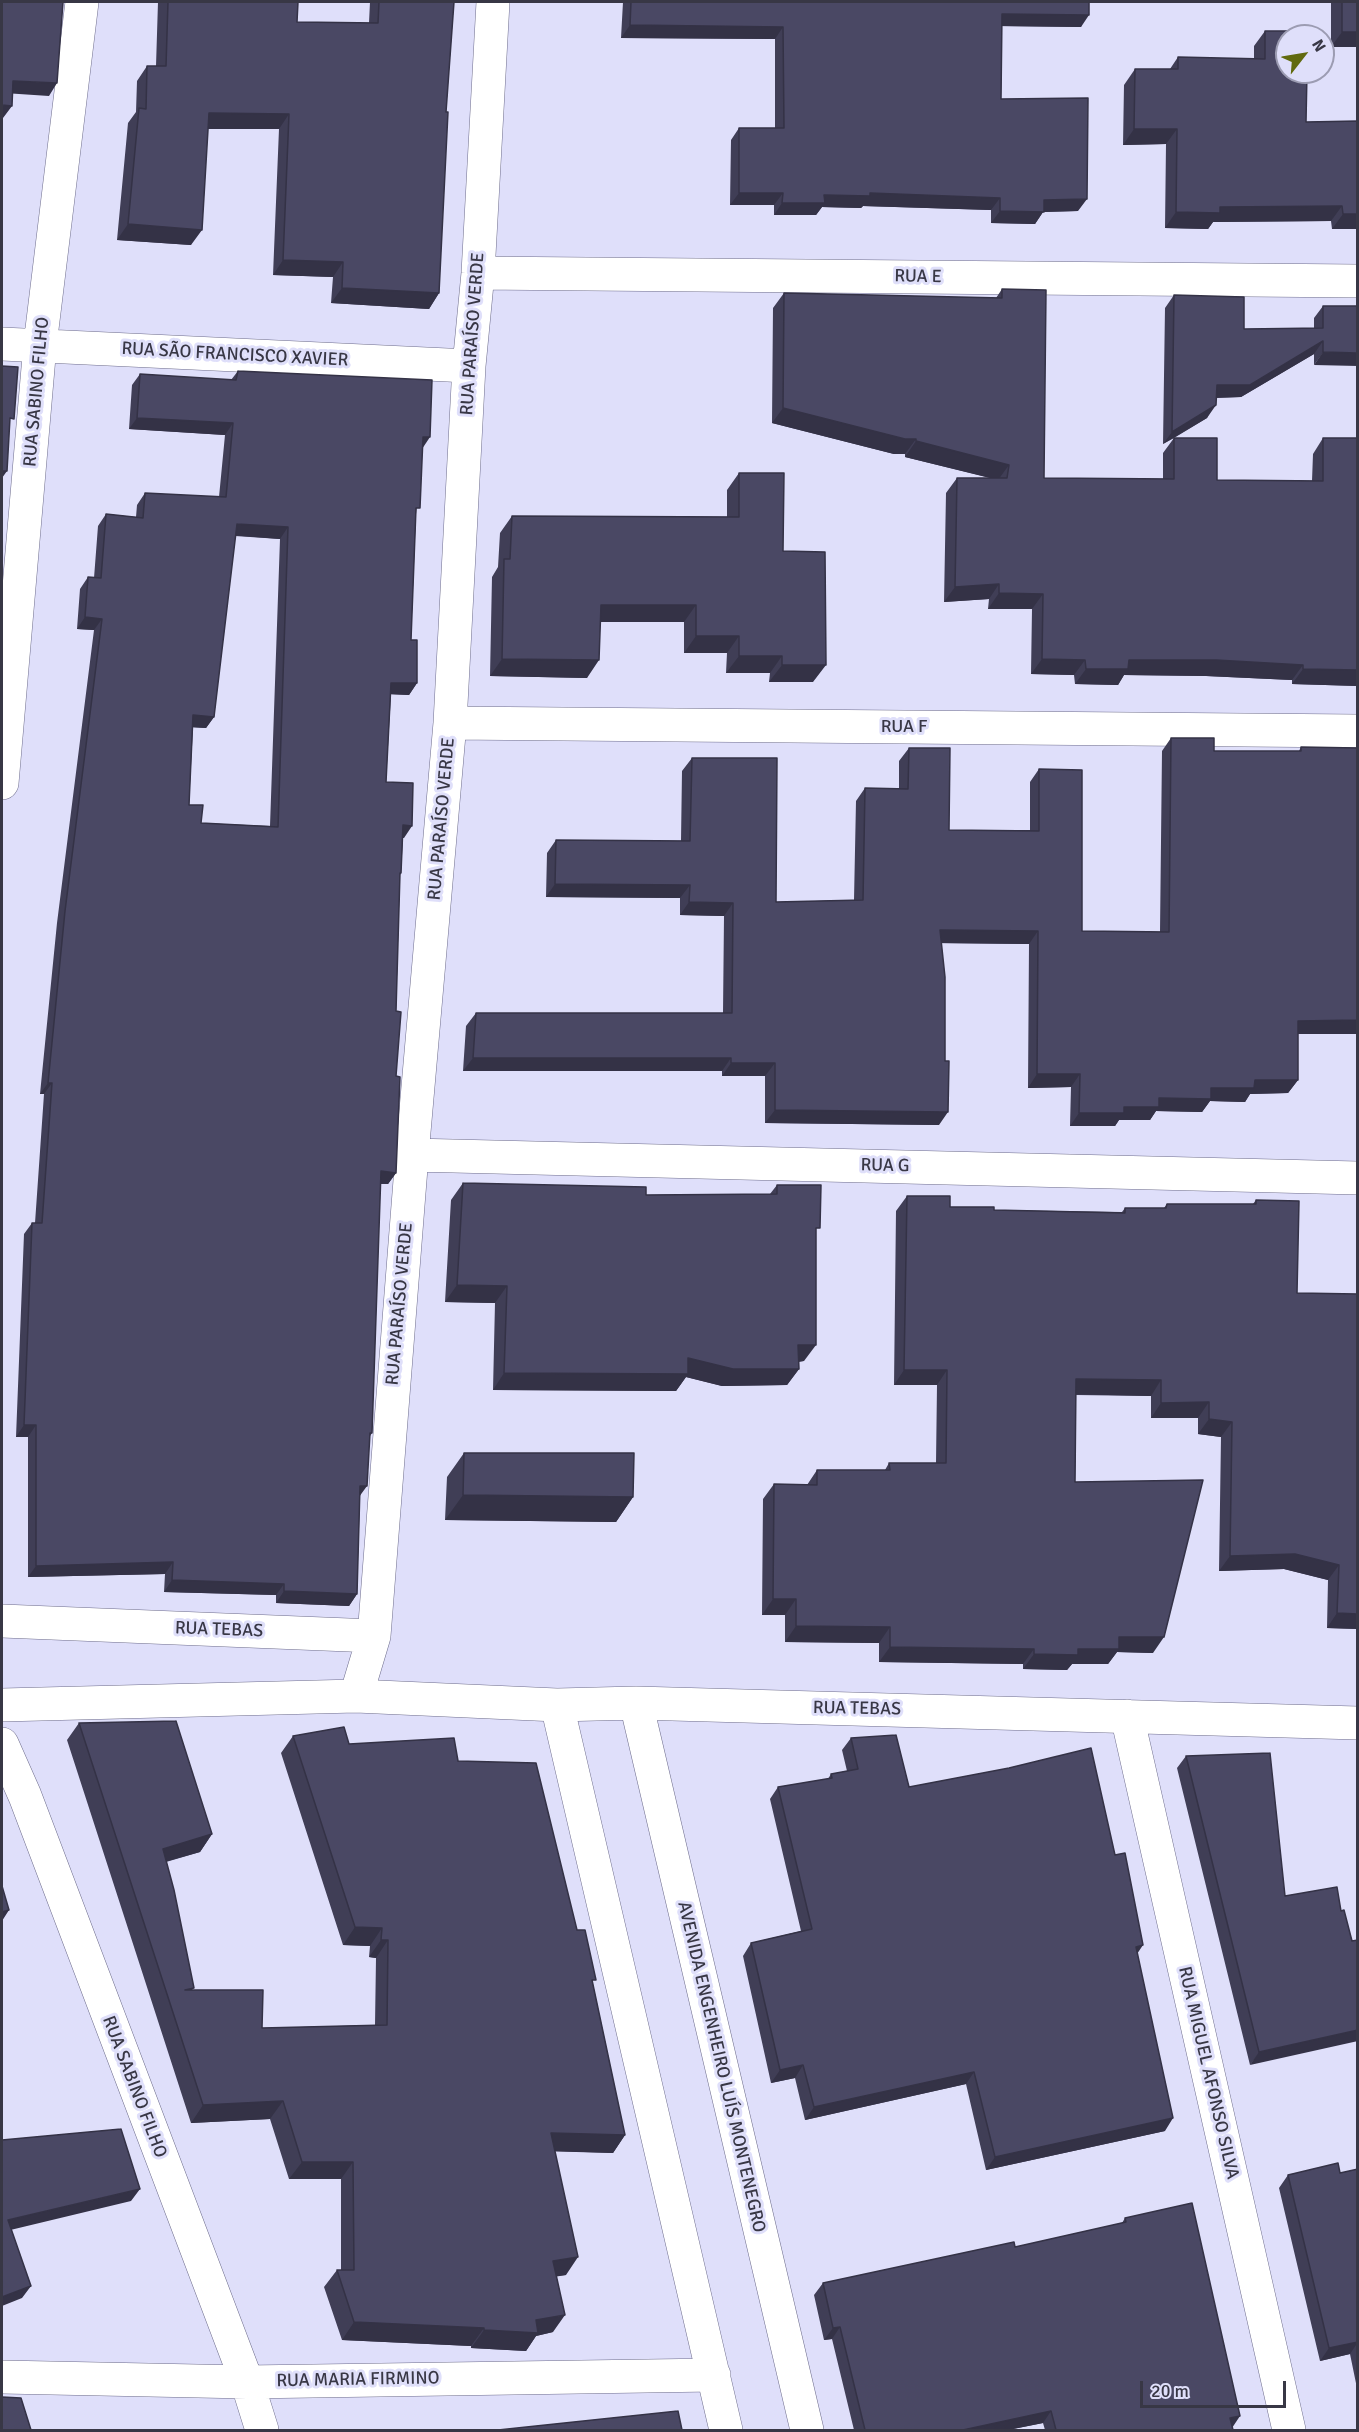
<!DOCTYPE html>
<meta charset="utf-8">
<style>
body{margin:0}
#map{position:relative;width:1359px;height:2432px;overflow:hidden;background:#dfdffa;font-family:Signika,sans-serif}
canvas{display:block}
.frame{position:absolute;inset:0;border:3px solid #383745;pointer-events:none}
.north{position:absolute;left:1275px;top:24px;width:60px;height:60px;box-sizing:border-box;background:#dfdffa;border:2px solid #9c9cb2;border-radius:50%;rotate:59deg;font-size:16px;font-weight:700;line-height:24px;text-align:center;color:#383745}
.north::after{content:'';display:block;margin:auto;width:21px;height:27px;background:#616a0f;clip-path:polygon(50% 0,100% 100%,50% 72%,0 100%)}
.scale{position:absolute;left:1140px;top:2381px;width:146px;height:27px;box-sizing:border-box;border:3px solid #383745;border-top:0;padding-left:8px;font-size:18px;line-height:21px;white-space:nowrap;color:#383745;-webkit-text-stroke:4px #dfdffa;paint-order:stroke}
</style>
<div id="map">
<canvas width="1359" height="2432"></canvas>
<div class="frame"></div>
<div class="north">N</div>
<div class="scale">20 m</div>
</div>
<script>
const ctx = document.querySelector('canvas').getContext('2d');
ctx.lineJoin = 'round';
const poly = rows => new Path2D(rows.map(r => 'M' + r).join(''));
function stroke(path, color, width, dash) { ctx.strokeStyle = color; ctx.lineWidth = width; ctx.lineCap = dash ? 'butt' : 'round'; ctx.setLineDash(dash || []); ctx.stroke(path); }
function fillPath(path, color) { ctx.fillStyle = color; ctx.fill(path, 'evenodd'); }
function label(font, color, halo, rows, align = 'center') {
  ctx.font = font + ' Signika,sans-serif'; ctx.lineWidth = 6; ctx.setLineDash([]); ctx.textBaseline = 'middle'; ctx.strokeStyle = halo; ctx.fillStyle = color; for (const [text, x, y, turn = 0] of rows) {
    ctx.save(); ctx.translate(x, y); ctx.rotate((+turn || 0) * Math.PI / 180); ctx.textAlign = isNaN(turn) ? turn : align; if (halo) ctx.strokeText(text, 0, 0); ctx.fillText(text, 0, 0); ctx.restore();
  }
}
const minor = poly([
 [478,273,1358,281],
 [2,344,469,366],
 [450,723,1358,731],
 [2,783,40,345,82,2],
 [412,1155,1358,1178],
 [2,1621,374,1636],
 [356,1696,374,1636,412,1155,450,723,469,366,478,273,493,2],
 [636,1703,807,2430],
 [2,1705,356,1696,557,1705,636,1703,1358,1723],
 [557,1705,726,2430],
 [1127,1716,1289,2430],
 [2,1744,25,1796,247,2382,262,2430],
 [2,2377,247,2382,714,2375]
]);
stroke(minor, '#6e6d8c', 34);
stroke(minor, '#fff', 33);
fillPath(poly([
 [158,2,298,2,297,22,369,23,370,2,454,2,446,112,439,293,429,309,331,303,333,277,273,275,279,129,208,129,191,245,117,240,128,123,136,112,137,81,147,66,156,66],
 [623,2,1089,2,1081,27,1002,26,1001,99,1078,211,1043,212,1035,224,991,223,991,210,863,206,861,208,822,207,816,215,774,215,774,205,730,205,731,140,739,128,775,128,775,39,621,38],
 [1331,2,1358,2,1358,47,1331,47],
 [1265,31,1306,122,1358,121,1358,229,1332,229,1331,221,1213,222,1208,229,1165,228,1166,144,1123,145,1124,85,1135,69,1170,69,1178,57,1254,59,1254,46],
 [1002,289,1044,478,1163,479,1163,453,1174,438,1163,444,1165,308,1174,295,1244,329,1314,328,1314,318,1323,306,1358,306,1314,365,1314,354,1241,397,1216,398,1207,418,1174,438,1217,480,1312,481,1313,454,1323,438,1358,686,1292,684,1292,680,1206,676,1124,675,1118,685,1075,684,1074,675,1031,674,1032,609,988,609,989,599,944,602,946,493,957,478,991,478,905,457,905,454,894,454,772,423,773,308,784,293,996,298],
 [238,371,423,447,416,514,411,640,417,683,409,695,391,694,386,782,404,838,403,838,401,873,400,875,396,1011,396,1173,388,1184,380,1184,372,1433,370,1436,360,1496,357,1594,349,1606,276,1603,276,1595,164,1592,165,1574,28,1577,28,1437,16,1437,24,1234,32,1223,35,1223,44,1094,40,1094,57,923,94,630,77,629,80,589,88,577,94,578,98,526,106,514,136,517,137,505,145,493,219,497,225,435,129,429,132,385,140,374,231,380],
 [235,536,280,539,270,826,201,823,189,805,193,727,206,728,214,717],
 [739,473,783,551,813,682,769,682,770,673,726,673,727,653,684,653,684,622,600,622,587,678,490,676,492,577,498,567,500,533,512,516,727,517,727,490],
 [1171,738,1214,751,1299,751,1301,747,1358,748,1358,1034,1298,1034,1298,1080,1288,1093,1250,1094,1245,1102,1210,1101,1202,1112,1156,1111,1150,1120,1119,1120,1115,1126,1070,1126,1071,1087,1028,1088,1029,944,941,943,939,1125,765,1123,765,1076,722,1076,722,1071,463,1071,466,1026,476,1013,723,1013,724,916,680,915,680,898,546,897,547,853,556,840,681,841,682,771,692,758,776,902,854,900,856,801,865,788,899,789,899,761,909,748,949,830,1030,830,1030,782,1039,769,1082,931,1160,932,1162,751],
 [463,1183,646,1195,770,1194,777,1185,816,1235,804,1361,799,1362,799,1369,787,1385,722,1386,686,1377,676,1391,493,1390,495,1303,445,1302,451,1200],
 [907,1196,950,1207,994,1210,1122,1212,1125,1208,1164,1208,1167,1204,1253,1204,1256,1200,1297,1293,1358,1629,1327,1628,1328,1580,1284,1569,1219,1571,1221,1437,1198,1434,1198,1418,1151,1418,1151,1396,1076,1395,1075,1482,1153,1653,1117,1652,1108,1664,1072,1664,1067,1670,1023,1669,1023,1664,879,1662,879,1643,785,1642,785,1615,762,1615,763,1499,774,1484,807,1485,817,1470,885,1470,889,1463,936,1463,937,1385,894,1385,896,1211],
 [464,1453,633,1497,616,1522,445,1520,447,1477],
 [79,1723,212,1834,200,1852,166,1862,192,1990,262,2028,375,2025,376,1958,369,1957,370,1946,343,1945,281,1753,293,1736,458,1761,577,1930,593,1984,625,2135,613,2153,555,2151,566,2275,556,2276,553,2332,536,2336,526,2351,471,2348,471,2346,342,2340,324,2287,337,2270,341,2270,341,2179,289,2179,270,2119,191,2123,67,1740],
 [851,1738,909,1787,1137,1954,1165,2131,986,2170,966,2084,805,2120,795,2078,771,2083,743,1956,751,1943,801,1931,770,1799,778,1787,828,1779,831,1774,847,1771,842,1750],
 [1186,1756,1285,1896,1341,1911,1352,1941,1250,2065,1177,1768],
 [1358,2169,1358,2393,1350,2354,1320,2361,1279,2188,1288,2175,1340,2173],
 [1125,2218,1233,2427,1233,2430,1045,2430,1043,2423,1008,2430,854,2430,832,2339,824,2340,814,2295,823,2283,1015,2247,1122,2223]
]), '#403e56');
fillPath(poly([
 [1002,14,1089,15,1081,27,994,26],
 [630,25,783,27,775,39,621,38],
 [1342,32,1358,32,1358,47,1331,47],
 [13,81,57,83,49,96,4,93],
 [2,105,12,106,3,118,2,118],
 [209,113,289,114,279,129,199,129],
 [1134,129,1177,129,1166,144,1123,145],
 [739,193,783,193,774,205,730,205],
 [870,193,1000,198,991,210,863,206,861,208,822,207,816,215,774,215,782,203,824,195],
 [1087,199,1078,211,1043,212,1035,224,991,223,1000,211,1044,200],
 [1342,206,1331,221,1213,222,1208,229,1165,228,1176,212,1220,207],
 [1343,214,1358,214,1358,229,1332,229],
 [128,224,202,230,191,245,117,240],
 [283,260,343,262,333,277,273,275],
 [342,288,439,293,429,309,331,303],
 [1323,341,1314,354,1241,397,1208,398,1217,385],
 [1323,352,1358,353,1358,366,1314,365],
 [1216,405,1207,418,1163,444,1172,432],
 [783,408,916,439,905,454,894,454,772,423],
 [137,418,233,423,225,435,129,429],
 [423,437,430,437,422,449],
 [916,441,1009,465,998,480,905,457],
 [2,471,7,471,2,478],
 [237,524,288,527,280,539,229,535],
 [999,584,989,599,944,602,955,587],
 [999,593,1043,594,1032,609,988,609],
 [601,605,696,605,684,622,589,622],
 [85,617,102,619,94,630,77,629],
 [696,636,739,636,727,653,684,653],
 [739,656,782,656,770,673,726,673],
 [502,659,599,660,587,678,490,676],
 [1042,659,1085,660,1074,675,1031,674],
 [1129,660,1216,660,1303,665,1292,680,1206,676,1124,675,1118,685,1075,684,1086,669],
 [782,665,826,665,813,682,769,682],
 [1303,669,1358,670,1358,686,1292,684],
 [391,683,417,683,409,695,383,694],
 [193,715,214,717,206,728,185,727],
 [403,825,412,826,404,838,395,837],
 [555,884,690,885,680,898,546,897],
 [689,902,733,903,724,916,680,915],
 [940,930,1038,931,1029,944,931,943],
 [1358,1020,1358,1034,1289,1034,1298,1021],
 [473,1058,731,1058,722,1071,463,1071],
 [731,1063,775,1063,765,1076,722,1076],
 [1037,1074,1080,1074,1071,1087,1028,1088],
 [1255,1080,1298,1080,1288,1093,1250,1094,1245,1102,1210,1101,1202,1112,1156,1111,1150,1120,1119,1120,1115,1126,1070,1126,1079,1113,1124,1107,1159,1098,1211,1088],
 [48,1083,52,1083,44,1094,40,1094],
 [775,1110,948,1112,939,1125,765,1123],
 [381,1171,396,1173,388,1184,373,1183],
 [457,1285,507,1286,495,1303,445,1302],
 [798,1345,816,1345,804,1361,786,1362],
 [688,1358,799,1369,787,1385,722,1386,686,1377,676,1391,493,1390,504,1373],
 [904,1370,947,1370,937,1385,894,1385],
 [1076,1379,1161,1380,1151,1396,1065,1394],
 [1209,1402,1198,1418,1151,1418,1161,1403],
 [1209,1419,1232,1422,1221,1437,1198,1434],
 [24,1425,36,1425,28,1437,16,1437],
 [360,1486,367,1486,359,1497],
 [463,1495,633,1497,616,1522,445,1520],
 [1295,1554,1339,1565,1328,1580,1284,1569,1219,1571,1230,1556],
 [173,1562,165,1574,28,1577,36,1566],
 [172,1580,284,1584,276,1595,164,1592],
 [284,1591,357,1594,349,1606,276,1603],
 [773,1599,796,1599,785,1615,762,1615],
 [1337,1613,1358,1614,1358,1629,1327,1628],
 [796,1626,890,1627,879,1643,785,1642],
 [1119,1637,1164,1637,1153,1653,1117,1652,1108,1664,1072,1664,1067,1670,1023,1669,1034,1654,1078,1649],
 [890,1647,1034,1649,1023,1664,879,1662],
 [212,1834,200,1852,150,1866,163,1849],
 [9,1910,2,1921,2,1912],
 [355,1927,382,1928,370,1946,343,1945],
 [381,1940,388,1940,376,1958,369,1957],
 [1143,1945,1135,1957,1136,1947],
 [1358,2030,1358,2041,1250,2065,1259,2052],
 [803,2065,795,2078,771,2083,780,2070],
 [974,2072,966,2084,805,2120,814,2107],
 [283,2101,270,2119,191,2123,203,2105],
 [1173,2118,1165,2131,986,2170,995,2157],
 [551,2133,625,2135,613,2153,539,2151],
 [302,2162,353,2162,341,2179,289,2179],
 [140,2189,131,2201,2,2232,8,2220],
 [578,2257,566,2275,541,2279,553,2261],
 [31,2286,22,2298,2,2306,2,2297],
 [565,2315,553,2332,536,2336,526,2351,471,2348,484,2330],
 [354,2322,484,2328,471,2346,342,2340],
 [840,2327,832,2339,824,2340,833,2328],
 [1358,2342,1350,2354,1320,2361,1329,2348],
 [1051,2411,1043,2423,1008,2430,963,2430],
 [1240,2416,1232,2428,1230,2418]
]), '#343246');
const building = poly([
 [2,2,63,2,57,83,13,81,12,106,2,105,2,2],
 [168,2,298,2,297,22,378,23,379,2,454,2,446,112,448,112,439,293,342,288,343,262,283,260,289,114,209,113,202,230,128,224,139,108,146,109,147,66,166,66,168,2],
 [631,2,1089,2,1089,15,1002,14,1001,99,1088,98,1087,199,1044,200,1044,212,1000,211,1000,198,870,193,870,196,824,195,825,203,782,203,783,193,739,193,739,128,784,128,783,27,630,25,631,2],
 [1342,2,1358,2,1358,32,1342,32,1342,2],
 [1265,31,1307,31,1307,36,1287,36,1287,72,1307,72,1306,122,1358,121,1358,214,1343,214,1342,206,1220,207,1220,213,1176,212,1177,129,1134,129,1135,69,1178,69,1178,57,1265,59,1265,31],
 [1002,289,1046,290,1044,478,1174,479,1174,438,1217,438,1217,480,1323,481,1323,438,1358,438,1358,670,1303,669,1303,665,1216,660,1129,660,1128,669,1086,669,1085,660,1042,659,1043,594,999,593,999,584,955,587,957,478,1007,478,1009,465,916,441,916,439,905,439,783,408,784,293,1002,298,1002,289],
 [1174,295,1244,297,1244,329,1323,328,1323,306,1358,306,1358,353,1323,352,1323,341,1250,385,1217,385,1216,405,1172,432,1174,295],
 [2,366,18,367,14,419,10,418,7,471,2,471,2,366],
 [238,371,432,380,430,437,423,437,420,508,416,508,411,640,417,640,417,683,391,683,386,782,413,783,412,826,403,825,401,873,400,873,396,1011,401,1012,396,1076,400,1077,396,1173,381,1171,372,1433,370,1433,367,1486,360,1486,357,1594,284,1591,284,1584,172,1580,173,1562,36,1566,36,1425,24,1425,32,1223,42,1223,52,1083,48,1083,65,911,102,619,85,617,88,577,101,578,106,514,143,518,145,493,226,497,233,423,137,418,140,374,236,380,238,371],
 [237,524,288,527,278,827,201,823,203,805,189,805,193,715,214,717,237,524],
 [739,473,784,473,783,551,825,552,826,665,782,665,782,656,739,656,739,636,696,636,696,605,601,605,599,660,502,659,504,559,510,559,512,516,739,517,739,473],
 [1171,738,1214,738,1214,751,1301,751,1301,747,1358,748,1358,1020,1298,1021,1298,1080,1255,1080,1254,1088,1211,1088,1211,1099,1159,1098,1159,1107,1124,1107,1124,1113,1079,1113,1080,1074,1037,1074,1038,931,940,930,945,977,945,1061,949,1061,948,1112,775,1110,775,1063,731,1063,731,1058,473,1058,476,1013,732,1013,733,903,689,902,690,885,555,884,556,840,690,841,692,758,777,758,776,902,863,900,865,788,908,789,909,748,950,748,949,830,1039,831,1039,769,1082,770,1082,931,1169,932,1171,738],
 [463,1183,646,1187,646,1195,777,1194,777,1185,821,1185,820,1228,816,1228,816,1345,798,1345,799,1369,733,1369,688,1358,688,1374,504,1373,507,1286,457,1285,463,1183],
 [907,1196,950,1196,950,1207,994,1207,994,1210,1125,1213,1125,1208,1166,1208,1167,1204,1256,1204,1256,1200,1299,1201,1297,1293,1358,1294,1358,1614,1337,1613,1339,1565,1295,1554,1230,1556,1232,1422,1209,1419,1209,1402,1161,1403,1161,1380,1076,1379,1075,1482,1203,1480,1164,1637,1119,1637,1119,1649,1078,1649,1078,1655,1034,1654,1034,1649,890,1647,890,1627,796,1626,796,1599,773,1599,774,1484,817,1485,817,1470,890,1470,889,1463,946,1463,947,1370,904,1370,907,1196],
 [464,1453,634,1453,633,1497,463,1495,464,1453],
 [176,1721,212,1834,163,1849,174,1890,194,1988,185,1990,263,1990,262,2028,387,2025,388,1940,381,1940,382,1928,355,1927,293,1736,344,1727,349,1744,454,1738,458,1761,536,1763,577,1930,585,1930,596,1980,592,1980,625,2135,551,2133,578,2257,553,2261,565,2315,536,2320,538,2333,484,2330,484,2328,354,2322,337,2270,354,2270,353,2162,302,2162,283,2101,203,2105,79,1723,176,1721],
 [896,1735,909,1787,1009,1768,1091,1748,1115,1855,1125,1853,1143,1945,1136,1947,1173,2118,995,2157,974,2072,814,2107,803,2065,780,2070,751,1943,812,1929,778,1787,832,1778,831,1774,858,1769,851,1738,896,1735],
 [1270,1753,1285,1896,1337,1887,1341,1911,1344,1910,1352,1941,1358,1940,1358,2030,1259,2052,1186,1756,1270,1753],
 [2,1886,9,1910,2,1912,2,1886],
 [121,2129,140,2189,8,2220,31,2286,2,2297,2,2140,121,2129],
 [1338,2163,1340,2173,1358,2169,1358,2342,1329,2348,1288,2175,1338,2163],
 [1192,2203,1240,2416,1230,2418,1233,2430,1056,2430,1051,2411,963,2430,865,2430,840,2327,833,2328,823,2283,1014,2242,1015,2247,1126,2222,1125,2218,1192,2203],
 [2,2397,21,2398,31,2430,2,2430,2,2397],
 [678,2411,682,2430,498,2430,678,2411]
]);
fillPath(building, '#4a4864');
stroke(building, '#343246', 1.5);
label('18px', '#383745', '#dfdffa', [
 ["RUA E",918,277,1],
 ["RUA PARAÍSO VERDE",473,334,-86],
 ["RUA SÃO FRANCISCO XAVIER",235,355,3],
 ["RUA SABINO FILHO",37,392,-85],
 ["RUA F",904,727],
 ["RUA PARAÍSO VERDE",442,819,-85],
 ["RUA G",885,1166,1],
 ["RUA PARAÍSO VERDE",400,1304,-85],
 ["RUA TEBAS",219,1630,2],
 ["RUA TEBAS",857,1709,1],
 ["AVENIDA ENGENHEIRO LUÍS MONTENEGRO",721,2067,77],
 ["RUA MIGUEL AFONSO SILVA",1208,2073,77],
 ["RUA SABINO FILHO",134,2087,69],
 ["RUA MARIA FIRMINO",358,2380,-1]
]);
</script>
